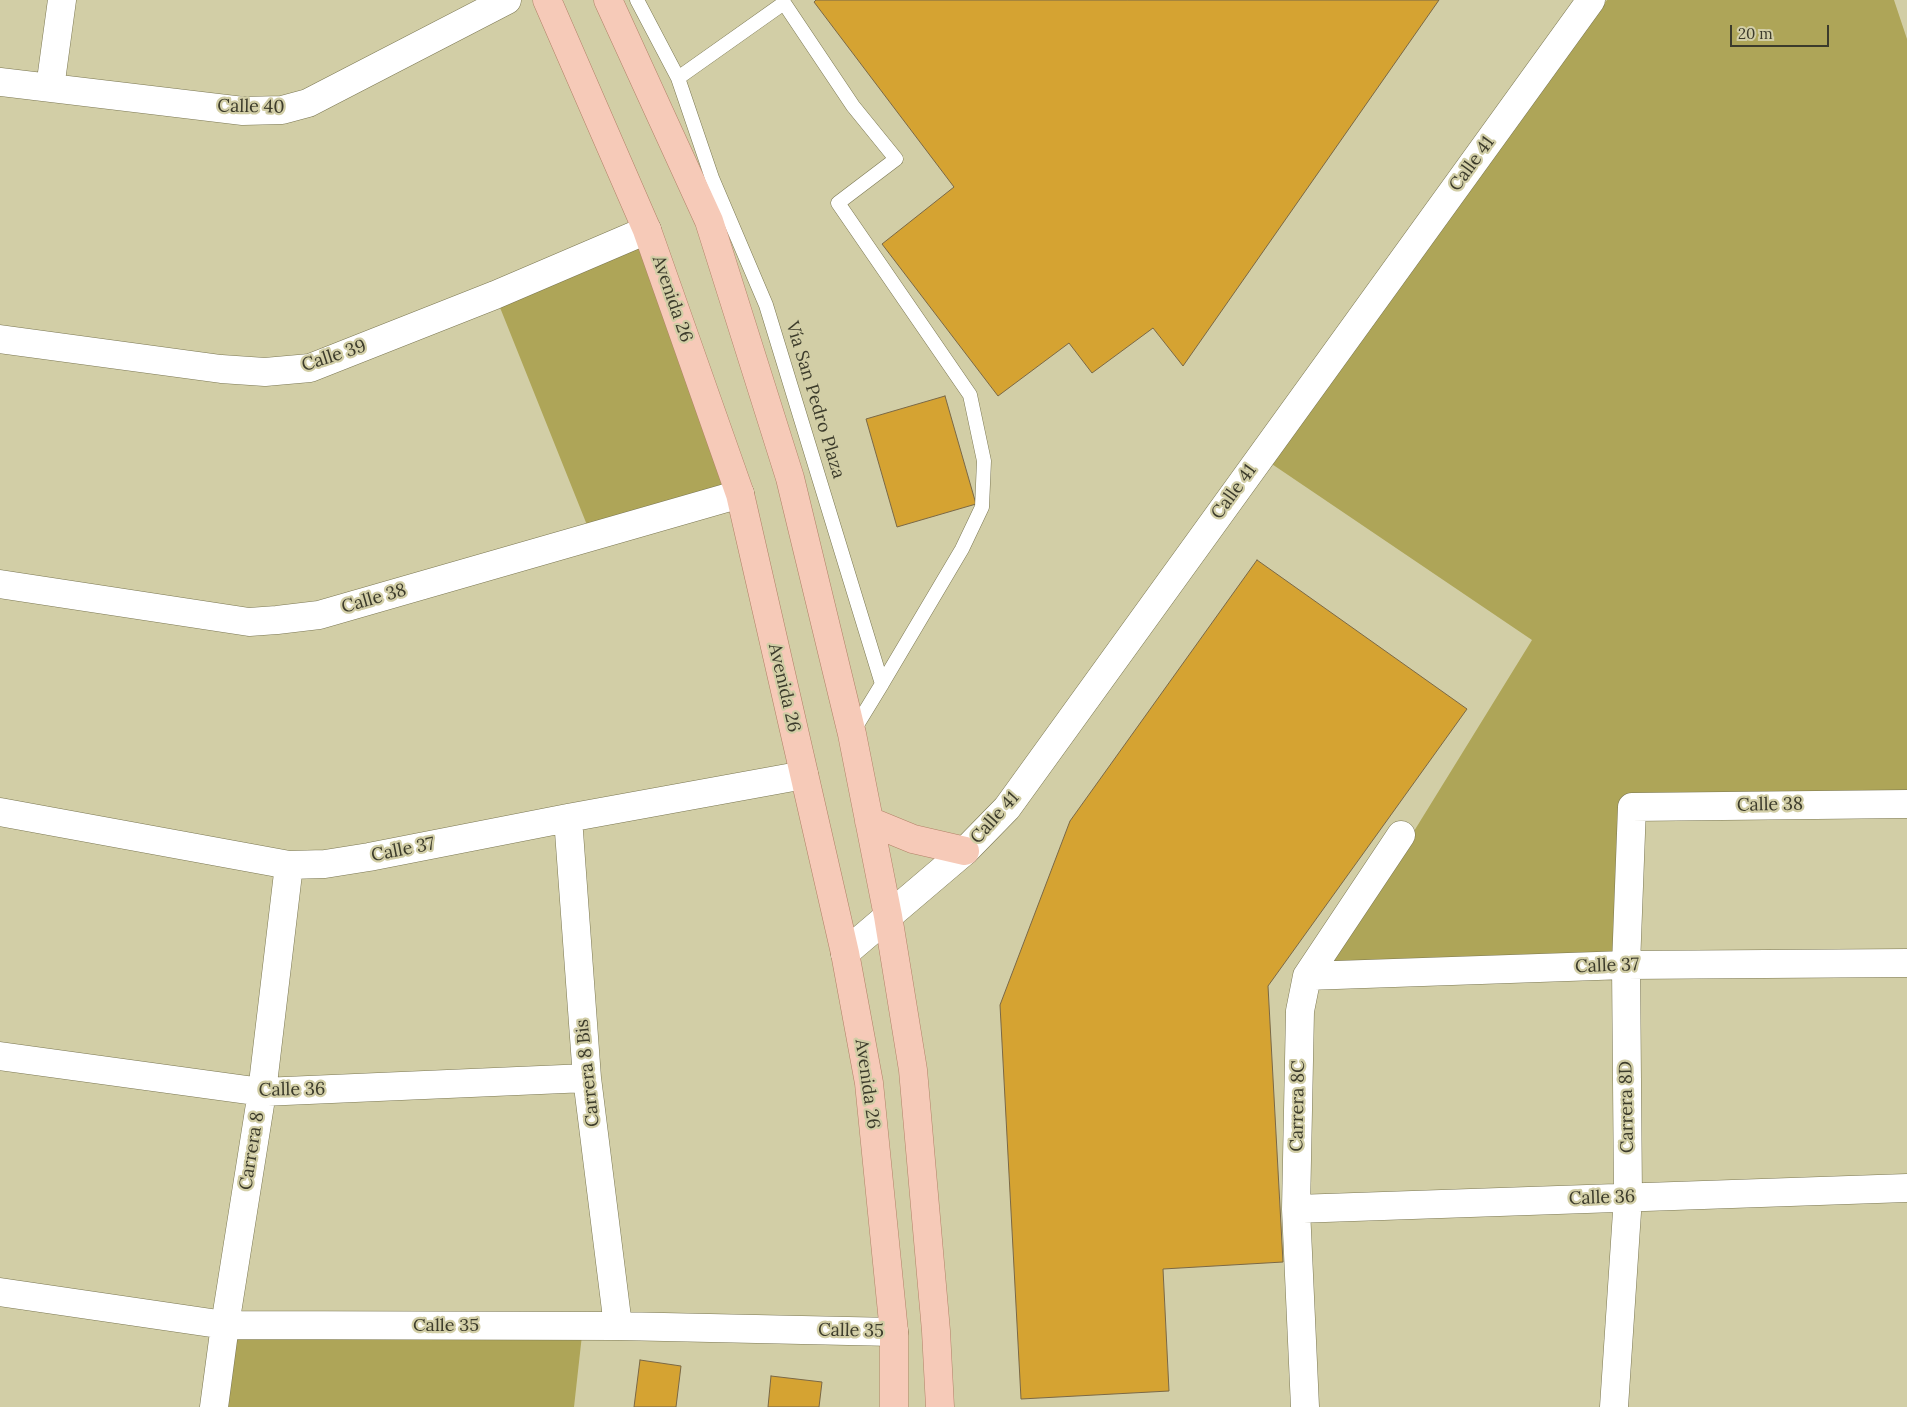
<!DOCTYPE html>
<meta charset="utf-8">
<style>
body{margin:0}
#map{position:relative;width:1907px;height:1407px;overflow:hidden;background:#d2cea6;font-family:Lora,serif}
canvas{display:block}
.scale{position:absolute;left:1730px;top:25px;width:99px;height:22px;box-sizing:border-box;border:2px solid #3c3b2b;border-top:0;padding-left:6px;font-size:15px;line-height:18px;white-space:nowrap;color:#3c3b2b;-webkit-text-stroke:4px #d2cea6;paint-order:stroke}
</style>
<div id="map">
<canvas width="1907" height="1407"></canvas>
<div class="scale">20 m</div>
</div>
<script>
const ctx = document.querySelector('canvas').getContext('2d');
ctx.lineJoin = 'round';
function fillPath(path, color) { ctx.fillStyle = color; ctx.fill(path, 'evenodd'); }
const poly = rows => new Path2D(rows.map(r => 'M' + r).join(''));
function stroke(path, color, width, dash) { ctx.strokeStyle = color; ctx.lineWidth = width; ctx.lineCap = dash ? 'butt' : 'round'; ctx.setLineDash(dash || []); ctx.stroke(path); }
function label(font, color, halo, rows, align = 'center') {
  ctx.font = font + ' Lora,serif'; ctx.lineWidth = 4.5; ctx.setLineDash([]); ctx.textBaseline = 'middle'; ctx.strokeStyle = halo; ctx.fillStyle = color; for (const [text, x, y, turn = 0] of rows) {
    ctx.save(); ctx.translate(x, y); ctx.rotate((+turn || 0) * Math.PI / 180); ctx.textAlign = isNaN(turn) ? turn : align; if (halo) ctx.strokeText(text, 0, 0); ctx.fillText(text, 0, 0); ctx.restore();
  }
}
fillPath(poly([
 [1607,0,1894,0,1907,39,1907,804,1633,807,1626,965,1327,968,1411,836,1532,640,1260,456],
 [647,230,740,494,591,535,495,295],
 [225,1325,583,1326,574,1407,214,1407]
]), '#aea558');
const building = poly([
 [816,0,1439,0,1183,366,1153,328,1092,373,1069,343,998,396,882,244,954,187,814,2,816,0],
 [945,396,976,504,897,527,866,419,945,396],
 [1257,560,1467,709,1268,986,1283,1262,1163,1269,1169,1391,1021,1399,1000,1005,1070,821,1257,560],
 [640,1360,681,1366,676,1407,634,1407,640,1360],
 [771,1376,822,1382,819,1407,768,1407,771,1376]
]);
fillPath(building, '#d5a332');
stroke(building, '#7a6846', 1);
const service = poly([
 [637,0,678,78],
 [852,733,882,684,766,305,712,178,678,78,784,3,853,106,896,159,838,203,970,395,984,461,982,507,962,549,882,684]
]);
const minor = poly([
 [0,82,243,111,282,110,308,103,507,0],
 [50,88,62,0],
 [0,339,221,369,265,372,310,368,495,295,647,230],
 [0,584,249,622,277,620,319,615,740,494],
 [0,812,289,865,325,864,369,857,568,818,804,775],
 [568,818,587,1078,618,1326],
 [1307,976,1626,965,1907,963],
 [0,1056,262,1092,587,1078],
 [1296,1209,1907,1188],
 [0,1292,225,1325,618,1326,894,1332],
 [214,1407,225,1325,262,1092,289,865],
 [1305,1407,1296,1209,1300,1011,1307,976,1401,835],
 [1614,1407,1628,1197,1626,965,1632,807,1907,804]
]);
const tertiary = poly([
 [845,953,965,851,1007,808,1591,0]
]);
const primary = poly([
 [547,0,647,230,740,494,845,953,869,1083,894,1332,894,1407],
 [608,0,709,221,790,478,852,734,888,916,913,1070,936,1331,940,1407],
 [869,821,913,839,965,851]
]);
stroke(service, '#7b7752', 15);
stroke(minor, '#7b7752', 29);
stroke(tertiary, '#7b7752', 29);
stroke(primary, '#b18167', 29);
stroke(service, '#fff', 14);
stroke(minor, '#fff', 28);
stroke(tertiary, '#fff', 28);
stroke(primary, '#f6cab8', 28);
label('18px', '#3c3b2b', '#d2cea6', [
 ["Calle 40",251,107,1],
 ["Calle 41",1472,164,-54],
 ["Avenida 26",672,299,71],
 ["Calle 39",334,356,-18],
 ["Vía San Pedro Plaza",815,400,73],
 ["Calle 41",1234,492,-54],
 ["Calle 38",374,599,-16],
 ["Avenida 26",784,688,77],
 ["Calle 38",1770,805,-1],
 ["Calle 41",995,818,-48],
 ["Calle 37",403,850,-11],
 ["Calle 37",1607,966,-2],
 ["Carrera 8 Bis",588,1073,-96],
 ["Avenida 26",867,1084,82],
 ["Calle 36",292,1090,-1],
 ["Carrera 8C",1298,1106,-89],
 ["Carrera 8D",1627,1107,-91],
 ["Carrera 8",252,1151,-81],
 ["Calle 36",1602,1198,-2],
 ["Calle 35",446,1326],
 ["Calle 35",851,1331,1]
]);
</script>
